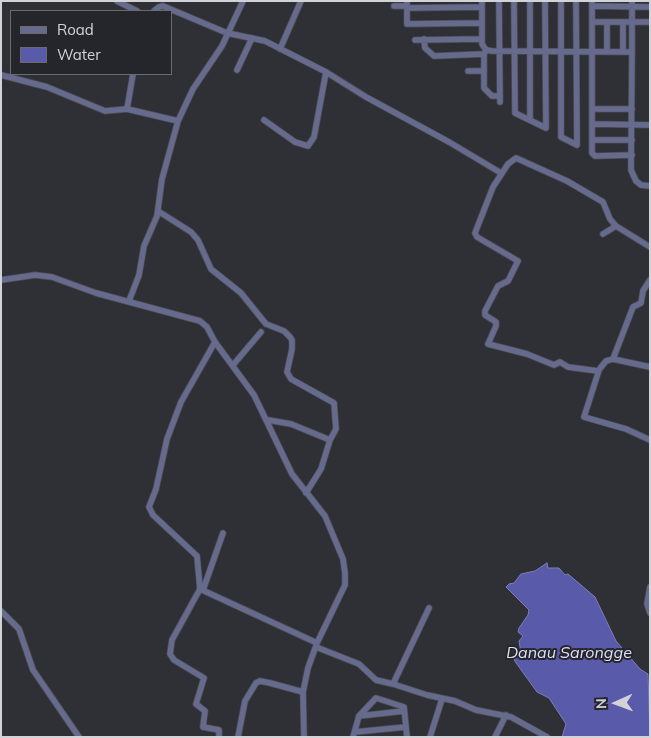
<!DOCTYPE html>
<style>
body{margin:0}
#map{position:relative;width:651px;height:738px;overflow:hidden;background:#2f3036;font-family:Mulish,sans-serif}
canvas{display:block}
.frame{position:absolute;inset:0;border:2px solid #d2d3d7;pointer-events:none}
.legend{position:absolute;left:10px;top:10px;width:162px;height:65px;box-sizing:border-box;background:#25262c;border:1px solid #6a6b70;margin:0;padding:6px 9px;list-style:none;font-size:15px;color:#d2d3d7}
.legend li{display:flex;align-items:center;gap:10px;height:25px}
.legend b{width:25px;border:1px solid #6a6b70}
.north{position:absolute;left:591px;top:678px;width:50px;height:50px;-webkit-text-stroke:4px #25262c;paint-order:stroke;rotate:268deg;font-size:14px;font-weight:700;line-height:20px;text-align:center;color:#d2d3d7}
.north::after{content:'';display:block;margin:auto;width:18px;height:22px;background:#d2d3d7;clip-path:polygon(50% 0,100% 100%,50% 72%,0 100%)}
</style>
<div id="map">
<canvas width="651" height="738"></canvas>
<div class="frame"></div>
<ul class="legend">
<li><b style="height:6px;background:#666a8d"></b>Road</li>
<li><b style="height:14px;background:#595aaa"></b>Water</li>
</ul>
<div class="north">N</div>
</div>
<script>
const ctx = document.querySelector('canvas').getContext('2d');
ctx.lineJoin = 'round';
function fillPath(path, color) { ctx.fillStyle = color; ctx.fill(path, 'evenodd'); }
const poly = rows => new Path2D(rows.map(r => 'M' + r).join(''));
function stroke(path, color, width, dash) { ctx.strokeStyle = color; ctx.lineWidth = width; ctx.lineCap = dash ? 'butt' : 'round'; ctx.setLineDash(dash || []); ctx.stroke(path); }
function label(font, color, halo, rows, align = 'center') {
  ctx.font = font + ' Mulish,sans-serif'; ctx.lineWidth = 4; ctx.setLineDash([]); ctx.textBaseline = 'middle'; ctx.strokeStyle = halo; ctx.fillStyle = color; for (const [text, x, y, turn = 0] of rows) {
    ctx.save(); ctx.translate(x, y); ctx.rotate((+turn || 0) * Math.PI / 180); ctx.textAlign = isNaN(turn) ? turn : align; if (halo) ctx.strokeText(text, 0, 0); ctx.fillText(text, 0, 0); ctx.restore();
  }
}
const water = poly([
 [547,563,548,568,559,568,565,575,568,574,595,597,616,641,640,669,648,674,650,737,562,737,566,724,549,698,537,692,514,660,521,653,519,641,523,636,518,632,519,628,528,615,529,610,506,587,509,584,514,583,521,574,535,571,547,563]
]);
fillPath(water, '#595aaa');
stroke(water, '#7d7eb8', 1);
const minor = poly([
 [117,1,137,11],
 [407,1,407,24,482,23],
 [482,1,482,44,486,50,492,51,632,52,632,1],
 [499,1,500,102],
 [514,1,515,113,546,128,545,1],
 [530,1,530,120],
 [561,1,561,137,577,145,576,1],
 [592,1,592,153,595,156,632,155],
 [394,6,407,6],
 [592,6,650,7],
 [407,8,482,7],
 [154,11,159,7,163,6,227,33,265,41,326,72,366,97,449,142,501,173],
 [592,22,650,22],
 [424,39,425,48,434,56,484,54,486,50],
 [415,40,482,39],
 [280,49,301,1],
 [607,51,607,22],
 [623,52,623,22],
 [632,52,631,170,636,181,641,185,650,186],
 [484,54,484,88,492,96,500,96],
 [237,70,252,38],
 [468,71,484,71],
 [1,75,47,87,105,111,127,109,178,121],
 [127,109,133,74],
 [592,109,632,109],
 [264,120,295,142,308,146,314,137,326,72],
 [592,124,650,125],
 [592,140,632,140],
 [158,211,191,232,198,240,211,269,241,293,266,324,284,331,290,337,292,340,292,349,287,372,291,379,334,403,336,429,330,440,321,469,306,493],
 [603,234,616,226],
 [650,247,616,226,610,219,603,202,567,181,516,158,508,164,493,187,475,233,477,237,518,261,508,281,498,286,485,311,485,315,496,322,496,326,488,344,527,354,554,365,560,362,568,367,598,371,606,361,613,359,650,367],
 [1,280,35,275,52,277,96,293,200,321,207,327,215,342,254,395,292,474,325,516,343,559,345,573,345,585,317,643,308,668,303,692,304,737],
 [129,301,139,275,144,246,157,216,162,179,178,121,193,89,222,46,243,1],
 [215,342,181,402,167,439,156,489,149,507,153,515,197,556,200,589,172,640,170,654,174,660,204,678,196,704,205,711,203,727,219,730,219,737],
 [613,359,633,307,641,303,643,291,650,280],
 [233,365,261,332],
 [599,370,584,417,626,429,650,440],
 [268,420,291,424,330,440],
 [650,587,647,604,650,613],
 [200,589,317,643],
 [203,590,223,533],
 [1,611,19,629,33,670,79,737],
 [316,647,359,664,376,680,393,684,429,608],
 [393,684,427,695,455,701,476,710,511,717,547,737],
 [359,716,404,711],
 [355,732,406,727],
 [238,737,245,701,256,683,260,681,270,683,303,692],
 [353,737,359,716,376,698,404,707,407,737],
 [430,737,442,699],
 [495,737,506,715]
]);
stroke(minor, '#4c4d53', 7);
stroke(minor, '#666a8d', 5.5);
label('italic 16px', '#dee1f8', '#25262c', [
 ["Danau Sarongge",569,653]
]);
</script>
